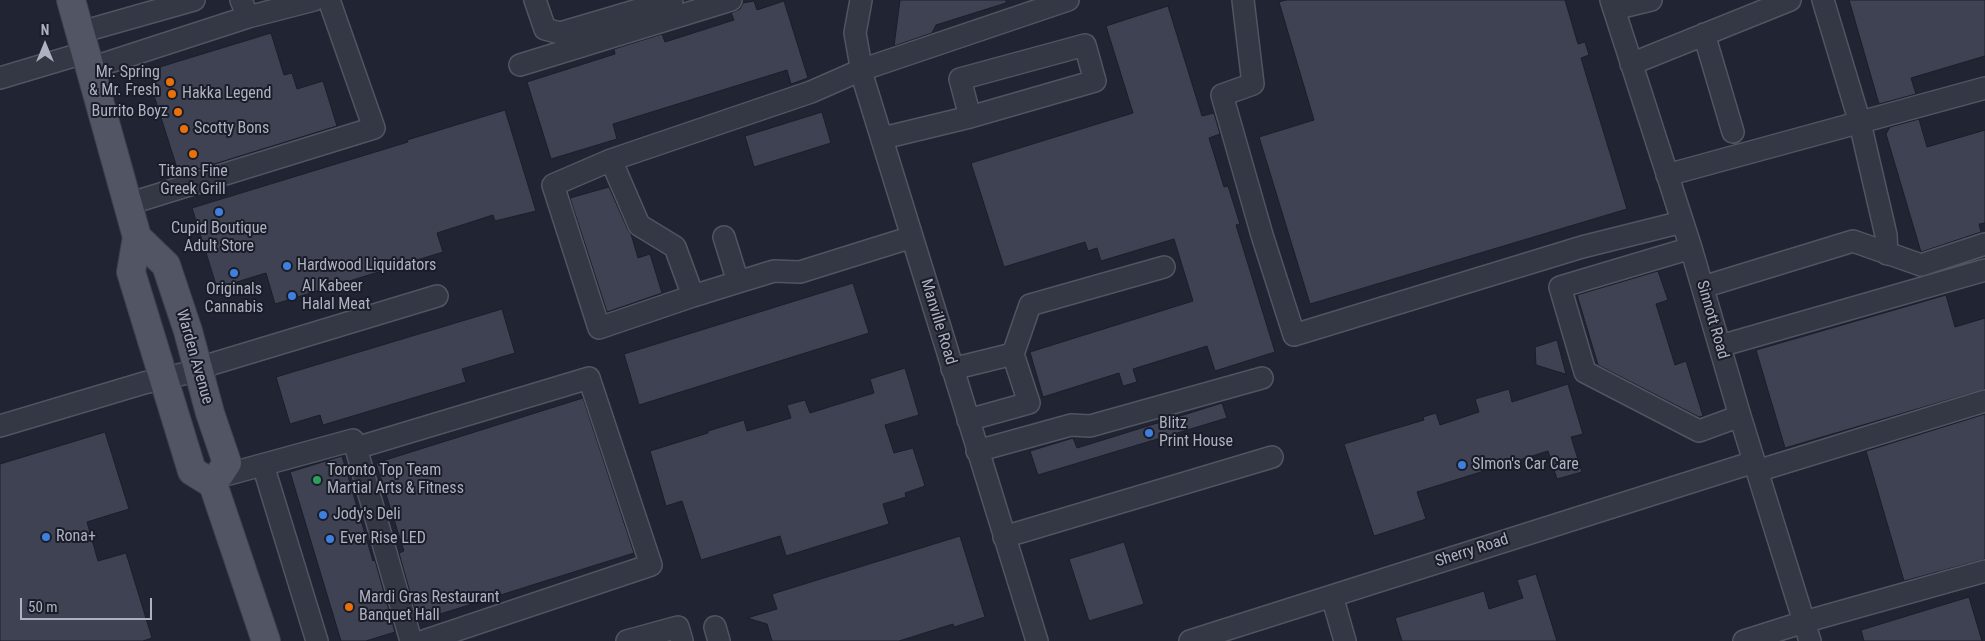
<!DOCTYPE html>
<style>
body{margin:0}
#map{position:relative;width:1985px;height:641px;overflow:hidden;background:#212533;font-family:"Roboto Condensed",sans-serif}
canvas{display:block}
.north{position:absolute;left:20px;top:20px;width:50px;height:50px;-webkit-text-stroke:4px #1a1c28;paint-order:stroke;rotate:0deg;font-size:14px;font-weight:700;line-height:20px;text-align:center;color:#aeb1c1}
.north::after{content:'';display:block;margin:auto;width:18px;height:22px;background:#aeb1c1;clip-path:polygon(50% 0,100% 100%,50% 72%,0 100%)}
.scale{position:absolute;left:20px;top:598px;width:132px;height:22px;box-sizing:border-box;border:2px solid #aeb1c1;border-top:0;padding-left:6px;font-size:15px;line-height:18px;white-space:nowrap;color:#aeb1c1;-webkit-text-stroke:4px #1a1c28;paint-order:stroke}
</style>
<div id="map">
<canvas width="1985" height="641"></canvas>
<div class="north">N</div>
<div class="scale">50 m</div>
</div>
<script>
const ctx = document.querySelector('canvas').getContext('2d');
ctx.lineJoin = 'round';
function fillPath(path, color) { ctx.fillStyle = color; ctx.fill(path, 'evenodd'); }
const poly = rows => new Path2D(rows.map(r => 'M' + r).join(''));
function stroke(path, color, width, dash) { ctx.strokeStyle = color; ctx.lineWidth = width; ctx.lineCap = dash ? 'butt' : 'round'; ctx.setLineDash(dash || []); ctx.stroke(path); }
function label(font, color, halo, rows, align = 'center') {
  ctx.font = font + ' "Roboto Condensed",sans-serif'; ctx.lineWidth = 4; ctx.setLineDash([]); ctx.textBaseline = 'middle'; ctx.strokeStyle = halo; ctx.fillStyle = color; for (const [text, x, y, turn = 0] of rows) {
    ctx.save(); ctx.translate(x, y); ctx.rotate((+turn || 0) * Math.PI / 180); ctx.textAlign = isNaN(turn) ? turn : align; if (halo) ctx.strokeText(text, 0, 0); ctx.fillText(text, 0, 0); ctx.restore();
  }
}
const building = poly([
 [900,0,1006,0,1006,3,936,25,932,33,894,46,900,0],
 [1286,0,1565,0,1578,44,1585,42,1589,55,1581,58,1627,209,1310,304,1259,137,1314,120,1279,2,1286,0],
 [1849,0,1985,0,1985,56,1911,78,1916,94,1879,104,1849,0],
 [754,1,757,10,784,1,808,78,791,84,787,70,613,124,617,139,551,159,527,82,615,54,614,49,662,34,665,42,734,20,731,13,740,9,743,3,754,1],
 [1168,6,1202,116,1214,113,1220,134,1209,138,1224,187,1228,186,1240,224,1236,225,1275,352,1215,371,1207,346,1133,369,1137,382,1123,386,1119,373,1043,397,1030,352,1193,301,1174,239,1101,261,1097,248,1088,251,1085,242,1004,267,971,163,1133,113,1106,26,1168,6],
 [271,33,284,75,292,73,297,89,323,81,337,126,182,174,180,167,177,168,151,86,154,85,150,70,271,33],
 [505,110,536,211,495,221,493,215,437,233,443,252,275,304,266,273,217,288,192,208,408,142,407,140,505,110],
 [822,112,831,143,754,167,745,136,822,112],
 [1919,119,1927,147,1985,130,1985,223,1979,224,1981,232,1921,252,1886,134,1890,127,1919,119],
 [609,187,628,230,631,234,638,258,650,254,662,293,607,312,570,198,609,187],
 [1658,271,1668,300,1656,304,1675,365,1686,361,1703,416,1699,417,1598,365,1577,295,1658,271],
 [853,283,869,333,639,405,624,354,853,283],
 [1946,295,1955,327,1985,318,1985,389,1785,448,1756,350,1946,295],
 [502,309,515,353,462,369,466,382,323,425,320,415,290,424,276,377,502,309],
 [1557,340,1566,374,1565,374,1536,365,1535,347,1557,340],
 [905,368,919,415,885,425,894,453,913,448,925,486,905,493,906,497,883,504,889,524,786,556,780,536,701,560,682,501,666,506,650,451,708,433,708,431,744,420,747,431,791,418,787,405,805,400,810,413,874,393,870,379,905,368],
 [1568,384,1583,434,1571,437,1582,472,1557,479,1548,451,1417,492,1426,519,1374,536,1344,444,1424,420,1423,417,1436,413,1440,425,1479,412,1475,399,1509,389,1512,402,1568,384],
 [583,398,634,553,418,621,399,553,404,551,376,463,583,398],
 [1222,403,1227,418,1038,475,1030,451,1073,438,1077,448,1222,403],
 [1985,414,1985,559,1904,581,1866,451,1985,414],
 [105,432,129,509,87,522,98,561,126,553,152,638,143,641,0,641,0,464,105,432],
 [342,456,373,561,375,560,395,632,366,641,341,641,290,472,342,456],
 [960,536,985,617,954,627,953,624,899,641,772,641,767,624,747,618,777,609,772,594,960,536],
 [1124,542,1144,604,1089,621,1069,559,1124,542],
 [1536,574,1557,641,1402,641,1395,618,1484,591,1489,609,1523,598,1517,580,1536,574],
 [1969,597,1982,641,1864,641,1861,630,1969,597]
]);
fillPath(building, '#3e4253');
stroke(building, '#1c1e2a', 1);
const minor = poly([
 [535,0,545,29,560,33,672,0],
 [861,0,855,33,863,78,1037,641],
 [1243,0,1253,84,1222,95,1262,235,1294,335,1582,247,1682,222],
 [1611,0,1691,248,1740,416,1810,641],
 [1823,0,1860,123,1886,235,1887,254],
 [1614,9,1651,0],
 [248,17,314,0],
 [81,32,194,0],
 [1704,34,1733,132],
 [1631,64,1790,0],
 [520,65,731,0],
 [91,68,248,17,241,0],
 [0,78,87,52],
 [883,138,970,117,1095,81,1085,45,960,79,970,117],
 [611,160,639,225,675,247,693,296,738,282],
 [1667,175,1985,88],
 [128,204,374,128,329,0],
 [724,237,738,282,774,271,800,272,912,237],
 [1691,248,1560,287,1585,372,1699,431,1740,416],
 [1703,287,1853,241,1921,265,1985,244],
 [693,296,599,328,553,185,611,160,811,92,861,70,1068,0],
 [1720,346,1985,270],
 [952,369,1013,354,1030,305,1164,267],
 [968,420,1029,403,1013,354],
 [0,426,144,383,200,370,212,364,437,296],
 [356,448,411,641],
 [977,451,1071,425,1090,426,1262,378],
 [263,465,317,641],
 [1757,471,1985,401],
 [218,477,353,440,356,448,589,378,651,565,424,641],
 [1004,537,1272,457],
 [1332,596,1345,641],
 [715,627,719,641],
 [627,641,678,627,682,641],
 [1190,641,1754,462],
 [1744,641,1804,622,1985,571]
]);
const major = poly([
 [71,0,137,237,131,272,192,471,213,484,266,641],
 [137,237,166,265,188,331,210,413,227,463,213,484]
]);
stroke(minor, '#525462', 24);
stroke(major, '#3e404d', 30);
stroke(minor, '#343744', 21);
stroke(major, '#525664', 28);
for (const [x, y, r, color] of [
 [170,82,5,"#e8710a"],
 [172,94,5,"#e8710a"],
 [178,112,5,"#e8710a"],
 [184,129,5,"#e8710a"],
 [193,154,5,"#e8710a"],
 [219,212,5,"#3f7fe0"],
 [287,266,5,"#3f7fe0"],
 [234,273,5,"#3f7fe0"],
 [292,296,5,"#3f7fe0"],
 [1149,433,5,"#3f7fe0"],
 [1462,465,5,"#3f7fe0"],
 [317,480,5,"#2e9e5b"],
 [323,515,5,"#3f7fe0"],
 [46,537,5,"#3f7fe0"],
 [330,539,5,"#3f7fe0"],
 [349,607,5,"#e8710a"]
]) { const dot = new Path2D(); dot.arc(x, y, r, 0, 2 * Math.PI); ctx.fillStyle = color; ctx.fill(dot); stroke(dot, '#1a1c28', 2); }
label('16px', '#aeb1c1', '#1a1c28', [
 ["Mr. Spring",160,73,"right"],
 ["& Mr. Fresh",160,91,"right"],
 ["Hakka Legend",182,94],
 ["Burrito Boyz",168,112,"right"],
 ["Scotty Bons",194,129],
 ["Titans Fine",193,172,"center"],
 ["Greek Grill",193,190,"center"],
 ["Cupid Boutique",219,229,"center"],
 ["Adult Store",219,247,"center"],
 ["Hardwood Liquidators",297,266],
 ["Al Kabeer",302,287],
 ["Halal Meat",302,305],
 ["Originals",234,290,"center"],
 ["Cannabis",234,308,"center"],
 ["Blitz",1159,424],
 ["Print House",1159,442],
 ["SImon's Car Care",1472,465],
 ["Toronto Top Team",327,471],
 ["Martial Arts & Fitness",327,489],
 ["Jody's Deli",333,515],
 ["Rona+",56,537],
 ["Ever Rise LED",340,539],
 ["Mardi Gras Restaurant",359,598],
 ["Banquet Hall",359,616]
], 'left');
label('16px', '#aeb1c1', '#1a1c28', [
 ["Sinnott Road",1712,320,74],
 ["Manville Road",938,322,73],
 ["Warden Avenue",194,357,74],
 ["Sherry Road",1472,551,-18]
]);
</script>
